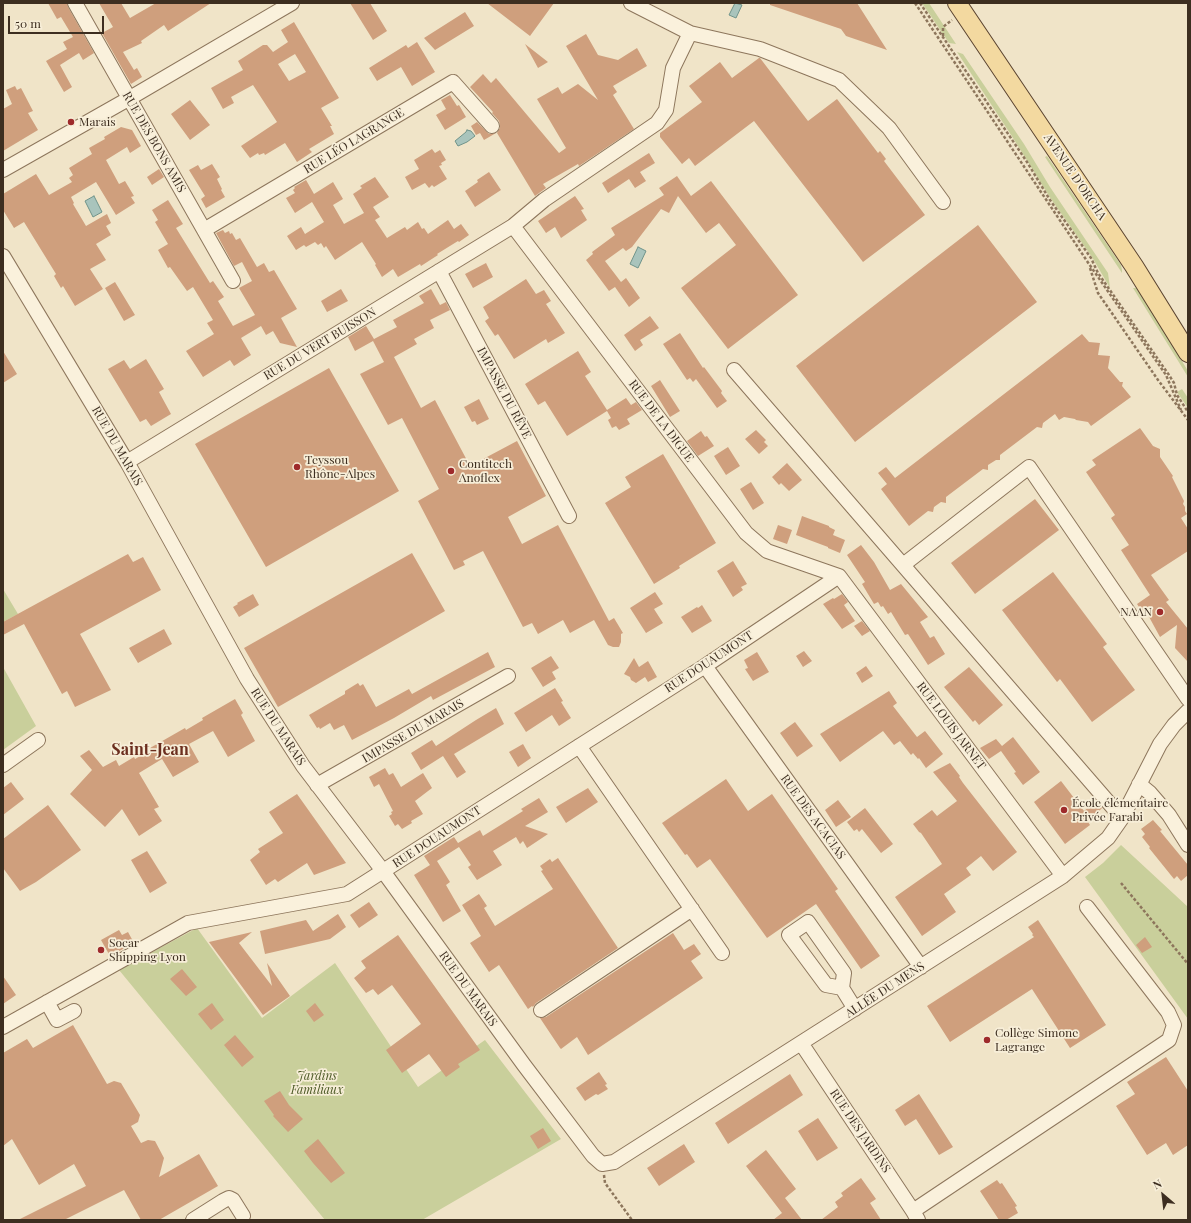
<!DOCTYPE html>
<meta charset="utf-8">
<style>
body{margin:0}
#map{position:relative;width:1191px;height:1223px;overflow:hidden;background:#f0e4c8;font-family:"Playfair Display",serif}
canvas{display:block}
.frame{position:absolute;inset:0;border:4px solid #3d2e20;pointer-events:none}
.north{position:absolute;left:1143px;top:1175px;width:40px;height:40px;-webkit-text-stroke:3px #f7eed8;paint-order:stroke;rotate:332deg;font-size:11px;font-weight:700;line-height:16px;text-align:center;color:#3d2e20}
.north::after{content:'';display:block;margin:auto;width:14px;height:18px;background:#3d2e20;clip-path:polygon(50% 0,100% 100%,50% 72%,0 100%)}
.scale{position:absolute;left:8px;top:16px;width:96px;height:18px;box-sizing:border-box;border:2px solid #3d2e20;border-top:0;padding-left:5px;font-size:12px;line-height:14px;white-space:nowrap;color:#3d2e20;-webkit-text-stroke:3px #f7eed8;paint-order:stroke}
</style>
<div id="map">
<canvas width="1191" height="1223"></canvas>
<div class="frame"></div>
<div class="north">N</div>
<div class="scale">50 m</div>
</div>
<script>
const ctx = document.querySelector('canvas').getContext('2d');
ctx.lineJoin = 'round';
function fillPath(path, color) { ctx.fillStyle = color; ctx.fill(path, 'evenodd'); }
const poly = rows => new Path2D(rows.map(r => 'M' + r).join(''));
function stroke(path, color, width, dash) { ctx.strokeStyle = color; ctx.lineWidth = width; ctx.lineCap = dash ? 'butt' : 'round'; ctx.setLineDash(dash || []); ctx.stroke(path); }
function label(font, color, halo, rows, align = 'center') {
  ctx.font = font + ' "Playfair Display",serif'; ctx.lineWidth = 3.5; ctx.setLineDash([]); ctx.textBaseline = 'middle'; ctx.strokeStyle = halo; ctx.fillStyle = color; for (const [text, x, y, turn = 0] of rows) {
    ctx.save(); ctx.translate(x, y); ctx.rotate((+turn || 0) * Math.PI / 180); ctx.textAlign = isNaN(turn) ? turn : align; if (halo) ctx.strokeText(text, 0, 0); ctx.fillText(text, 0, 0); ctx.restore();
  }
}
fillPath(poly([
 [922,3,929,3,956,44,949,43],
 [957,52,963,54,1024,144,1050,187,1108,273,1110,288,1092,257,1051,199,1013,138],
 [1047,156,1121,265,1122,270,1122,273,1045,157],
 [1133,288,1136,288,1152,312,1188,371,1188,377],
 [1182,389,1188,398,1188,408,1177,392],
 [3,589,18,614,3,622],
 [3,667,36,726,3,750],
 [1121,845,1188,907,1188,1019,1085,877,1103,863],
 [197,928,262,1018,335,963,418,1087,485,1040,561,1139,422,1220,325,1220,119,970]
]), '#c9cf9b');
const water = poly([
 [735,3,742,5,736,18,729,15,735,3],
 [467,130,471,131,475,136,467,142,458,146,455,141,466,132,467,130],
 [94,196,102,212,93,217,85,201,94,196],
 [638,247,646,251,638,268,630,264,638,247]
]);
fillPath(water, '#a9c4bc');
stroke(water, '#6f938a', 1);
fillPath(poly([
 [48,3,67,3,68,7,94,53,83,60,79,53,60,65,72,87,64,92,46,61,67,49,63,42,73,37,61,17,57,19],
 [99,3,121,3,130,18,156,3,211,3,168,31,164,25,141,41,142,43,123,52,134,70,137,68,142,77,131,84,102,33,113,27],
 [350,3,370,3,387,31,373,40],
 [487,3,554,3,530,36],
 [770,3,857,3,887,50,846,36,841,29,770,5],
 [465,12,474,26,435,50,424,38],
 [294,22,339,98,321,108,332,126,330,126,334,134,309,149,312,152,297,162,285,143,265,155,264,153,259,155,258,153,250,158,241,146,277,122,253,85,231,97,234,103,223,109,211,88,243,70,238,61,263,45,267,45,273,52,288,42,281,30],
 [295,54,306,72,289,81,278,64],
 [586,34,598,55,618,60,637,48,647,66,613,86,617,92,613,95,634,129,579,166,578,164,543,184,546,188,535,196,497,133,500,128,500,125,499,121,492,113,493,112,470,87,483,74,491,83,496,78,559,153,566,148,537,99,558,87,562,94,578,84,598,100,566,46],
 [417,42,435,72,412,86,401,67,377,81,369,68,406,45,408,48],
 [525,44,548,62,538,68],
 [759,58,760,58,808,121,837,99,878,153,880,151,886,159,884,161,925,215,863,262,754,121,695,166,689,158,682,164,660,137,660,133,702,102,689,86,720,62,732,78],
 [15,86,17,90,21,88,33,111,28,113,38,130,3,151,3,109,12,104,6,90],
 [450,95,457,106,459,105,466,117,445,130,436,115,446,109,441,100],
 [190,100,210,125,190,140,171,114],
 [477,122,489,134,496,133,484,140,480,133,476,135,471,126],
 [121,127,132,130,141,146,130,153,127,147,106,160,119,184,125,181,134,196,131,197,135,203,116,215,96,182,71,197,74,203,73,204,86,226,107,214,111,223,106,226,111,235,96,244,106,260,90,269,103,289,75,306,63,286,61,288,54,276,56,274,24,222,14,228,3,210,3,194,36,174,49,195,72,182,69,178,73,175,69,168,92,154,89,148,105,139,104,137],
 [432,149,435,153,440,150,446,160,441,163,442,165,439,166,447,179,434,187,432,185,429,188,425,183,412,190,405,177,419,169,414,160],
 [649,153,655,163,640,172,646,181,635,188,629,179,608,193,602,183],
 [212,164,220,177,217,179,222,189,221,190,225,197,206,208,201,199,205,196,189,170,198,165,201,170],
 [159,169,164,177,152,185,147,177],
 [489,172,501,190,475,207,465,191,478,182,477,180],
 [677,176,691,196,711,181,798,295,728,349,681,288,736,245,719,223,706,233,678,196,669,213,661,209,632,247,626,251,623,248,605,261,621,282,626,278,640,298,629,307,615,287,609,291,586,260,593,254,592,252,615,235,611,228,664,195,659,188],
 [375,177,389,197,373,207,380,217,375,220,387,238,405,227,407,230,418,222,422,229,424,228,428,234,448,220,454,229,461,224,469,235,459,242,458,241,437,254,438,255,421,266,420,264,398,277,393,269,382,277,375,265,376,264,362,242,335,260,326,246,324,248,321,243,318,245,315,242,306,247,304,245,296,250,287,236,301,227,305,234,324,222,312,202,295,213,286,198,295,193,293,190,295,188,294,187,306,180,314,194,333,182,343,199,333,205,344,224,364,213,353,194,362,188,360,186],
 [575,196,584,209,581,210,587,220,561,238,555,227,546,233,538,221],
 [168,200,183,224,176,228,210,283,213,281,224,297,218,301,233,326,255,315,239,288,252,281,242,262,234,266,216,233,223,230,225,233,229,231,230,234,232,233,236,240,240,238,257,267,264,263,269,272,274,270,297,309,281,318,297,347,280,343,273,331,266,335,261,326,241,338,251,355,234,366,230,360,203,377,186,351,214,334,207,323,213,320,193,287,187,291,170,267,168,268,158,250,168,244,155,222,158,220,152,210],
 [978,225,1037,302,855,442,796,366],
 [486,263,493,277,473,288,465,274],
 [526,279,536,294,544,290,551,301,546,304,565,333,548,343,546,339,514,359,498,334,495,336,485,321,489,318,483,307],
 [115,282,135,315,124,321,105,288],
 [341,289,348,301,327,312,321,301],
 [431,289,440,305,446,302,450,310,430,320,434,328,414,339,417,344,394,357,421,408,435,400,470,466,517,441,546,496,508,517,522,544,558,525,609,621,614,618,623,633,621,634,621,642,619,647,613,647,608,645,594,620,570,633,563,620,538,634,532,623,523,627,483,551,463,561,465,565,454,570,418,501,439,489,402,418,388,425,360,374,384,362,373,341,355,351,348,337,366,326,374,339,397,327,393,320,424,303,419,296],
 [650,316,659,328,640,340,643,345,635,351,624,335],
 [680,333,703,368,704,367,722,391,721,393,727,401,717,408,696,379,693,382,690,378,687,380,663,344],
 [1082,334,1089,342,1100,343,1098,355,1110,356,1108,368,1120,382,1123,382,1122,386,1131,397,1091,426,1088,422,1076,420,1075,419,1064,417,1059,420,1055,414,1043,423,1042,428,1037,427,1000,455,1000,460,996,460,988,465,988,470,983,469,946,497,946,503,941,502,934,507,933,512,928,511,909,526,881,489,887,484,878,473,886,467,895,478],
 [3,351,17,374,3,383],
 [578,351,591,372,585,376,607,410,626,398,631,405,636,402,642,410,627,419,630,424,619,430,616,426,612,428,608,420,611,418,607,411,567,436,545,401,538,405,525,384],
 [146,359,164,389,159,392,171,414,151,426,146,419,140,422,108,369,124,360,130,369],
 [329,368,399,491,266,567,195,444],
 [660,380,680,411,670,417,651,386],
 [479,399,489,419,477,425,475,421,472,422,464,407],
 [1140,428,1153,446,1160,449,1160,457,1173,476,1172,477,1184,501,1183,504,1185,507,1185,511,1187,514,1181,518,1188,529,1188,551,1151,575,1169,600,1166,602,1188,629,1188,662,1175,648,1177,625,1160,637,1148,615,1145,616,1137,604,1150,595,1121,550,1129,545,1111,518,1115,515,1086,472,1096,465,1092,460],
 [756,430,766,440,764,442,768,446,759,454,745,439],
 [701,431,705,437,707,436,714,446,698,456,687,441],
 [728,447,740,466,726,475,714,456],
 [663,454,716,543,679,566,680,568,654,584,605,503,631,487,625,477],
 [787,463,802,480,789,491,781,483,779,485,772,477],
 [751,482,764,503,753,510,740,489],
 [1035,499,1059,530,975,594,951,563],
 [802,516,829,526,829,527,835,530,833,535,845,540,840,553,828,548,828,547,796,535],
 [778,525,792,530,787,544,773,539],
 [861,545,874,562,890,590,901,584,928,617,920,622,930,638,934,636,945,654,928,665,908,634,905,635,891,612,888,614,883,606,881,607,878,602,874,604,862,584,865,582,847,555],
 [412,553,445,611,278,707,244,648],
 [128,554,133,562,143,557,161,590,80,634,111,690,75,707,67,691,62,694,24,624,3,635,3,622],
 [733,561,747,584,741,587,743,590,733,597,717,571],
 [1053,572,1107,644,1103,647,1135,690,1092,722,1060,679,1057,682,1002,610],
 [655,592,663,604,654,609,663,623,646,633,630,608],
 [253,594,259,605,239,617,233,607,238,604,237,603],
 [842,594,848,602,844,605,855,621,842,629,823,604,833,598,834,599],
 [702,605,712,621,692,633,681,617,697,607,698,608],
 [862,621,870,631,862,636,854,626],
 [164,629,172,644,138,663,129,648],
 [804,651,812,661,803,667,796,656],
 [488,652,495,667,433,700,431,696,394,718,352,740,344,725,334,730,330,723,320,729,319,727,317,728,309,715,345,694,345,691,358,683,360,686,363,684,376,707,409,689,412,694],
 [757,652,769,672,753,681,745,669,748,668,744,660],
 [551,656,559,668,552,672,556,679,543,687,531,668],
 [634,658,639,667,648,661,657,677,648,682,645,677,636,683,631,680,630,677,624,674],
 [866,666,873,676,862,683,856,673],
 [969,667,1003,705,979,725,975,720,973,722,944,687],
 [555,688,563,701,561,702,571,718,559,726,552,715,526,732,514,713],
 [889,691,897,703,893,706,917,737,925,731,943,754,926,768,919,758,918,759,913,753,911,755,900,741,894,745,883,731,840,762,820,734],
 [235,699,243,713,241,715,255,741,228,757,213,731,189,744,199,762,173,777,162,759,139,773,159,807,154,809,162,821,139,836,122,809,105,827,70,794,92,770,80,756,89,750,103,767,116,760,119,766,134,757,135,759,151,750,150,748,185,728,186,730,203,720,202,718],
 [496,708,504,724,454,754,466,772,457,778,443,756,421,770,411,753,432,740,436,746,476,720],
 [795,722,813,746,797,757,780,733],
 [1013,737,1040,772,1023,785,1014,773,1016,772,1001,751,989,759,980,748,996,739,1002,746],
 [523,744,531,758,518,767,509,752],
 [950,763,960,776,959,777,963,783,1017,852,993,871,981,856,966,868,971,875,944,894,956,912,922,936,895,897,942,864,921,833,919,832,913,824,932,810,937,816,957,801,933,772],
 [385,768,389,775,393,773,401,787,423,773,432,788,415,801,423,814,411,821,412,823,402,829,398,824,395,826,389,816,392,814,391,812,393,811,379,784,374,787,369,777],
 [726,779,748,811,772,794,838,889,835,891,880,956,861,969,816,904,767,938,710,859,697,868,687,854,685,855,662,823],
 [1061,781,1084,811,1096,801,1102,808,1088,822,1090,825,1065,844,1034,802],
 [11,782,24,799,3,815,3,788],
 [588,788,598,802,566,823,556,807],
 [297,794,346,863,314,875,307,863,278,882,275,879,266,885,250,860,260,852,258,849,283,833,269,812],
 [539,798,548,812,525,826,548,834,527,848,523,841,520,844,516,837,493,851,502,865,477,880,468,867,471,865,459,847,437,861,450,882,446,885,461,911,443,922,414,875,430,865,424,856,454,837,458,843,480,830,483,836,523,811,521,809],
 [838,800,851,817,836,827,825,810],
 [48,805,81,850,36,882,20,891,3,868,3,839],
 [865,808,893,844,881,853,862,829,859,832,857,829,854,831,847,822],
 [1153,820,1162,830,1160,831,1188,865,1188,875,1181,881,1177,876,1174,879,1149,848,1150,847,1142,837,1145,834,1141,829],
 [147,851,167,883,150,893,131,860],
 [558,858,618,948,536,1003,533,1007,532,1006,528,1009,499,965,489,972,470,943,481,936,462,905,479,894,487,906,484,908,495,926,553,889,541,871,543,870,540,866,550,859,552,862],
 [369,902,378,915,359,928,350,915],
 [338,914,346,927,330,939,265,954,260,931,306,920,313,931],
 [1038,920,1106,1025,1070,1048,1032,989,950,1042,927,1006,1034,937,1032,935,1033,934,1028,927],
 [119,930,122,935,128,932,134,943,110,956,101,940],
 [252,932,239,943,272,986,267,963,290,996,263,1015,209,942],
 [673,933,684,950,694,944,701,954,691,961,703,978,588,1055,577,1037,561,1049,560,1048,540,1018,546,1017],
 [398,935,480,1050,458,1064,460,1067,446,1077,429,1054,402,1073,386,1050,421,1024,392,985,378,995,373,989,366,993,354,978,366,968,361,961],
 [1145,937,1152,947,1142,953,1136,945],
 [182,969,197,987,186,996,170,979],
 [3,976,16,995,3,1004],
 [212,1003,224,1020,211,1030,198,1014],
 [315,1003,324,1015,314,1022,306,1011],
 [73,1025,107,1084,114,1081,121,1083,140,1115,138,1122,131,1126,141,1143,148,1140,155,1141,164,1158,159,1177,199,1154,218,1186,159,1220,141,1220,124,1190,64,1220,18,1220,86,1186,74,1164,39,1185,12,1139,3,1146,3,1053,27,1039,33,1048],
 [235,1035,254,1057,242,1067,224,1045],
 [1166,1057,1188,1091,1188,1145,1173,1155,1166,1143,1147,1155,1116,1106,1135,1094,1127,1082],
 [599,1072,607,1084,605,1085,608,1089,598,1095,596,1094,585,1101,576,1088],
 [790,1074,803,1095,728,1144,715,1123],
 [280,1091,289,1105,303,1119,288,1132,273,1116,274,1115,264,1101],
 [919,1094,953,1147,939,1155,916,1119,905,1126,895,1110],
 [818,1118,838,1148,817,1161,798,1131],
 [543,1128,551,1141,538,1149,530,1136],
 [318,1139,345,1173,331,1183,313,1163,304,1151],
 [684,1144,695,1162,659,1186,647,1168],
 [766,1150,796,1189,785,1198,802,1220,773,1220,782,1213,746,1166],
 [861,1178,876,1199,870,1203,881,1220,821,1220,838,1207,835,1202,843,1196,841,1193],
 [997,1180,1000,1184,1002,1183,1017,1206,1015,1207,1018,1213,1006,1220,999,1220,980,1191]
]), '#cf9f7d');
const minor = poly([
 [75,3,233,281],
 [631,3,690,33,760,49,839,80,889,128,943,202],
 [3,170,130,98,292,3],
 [513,226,746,533,767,551,839,576],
 [204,230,453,82,492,126],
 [3,256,127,462,247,679,303,766,383,871,524,1065,593,1156,602,1164,614,1162,1063,876,1108,838,1122,818,1160,744,1174,725,1188,711],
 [439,271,569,516],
 [734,370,1122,818],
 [127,462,513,226,544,200,657,123,666,110,673,68,690,33],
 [903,565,1029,467,1188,699],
 [839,576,1063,876],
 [705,666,921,967],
 [579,746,722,953],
 [3,765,38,740],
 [1139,784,1150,793,1169,815,1188,845],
 [317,785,508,676],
 [808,922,844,973,842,988,826,985,789,935,808,922],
 [842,988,855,1009],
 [47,1002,57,1020,74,1011],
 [541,1010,692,909],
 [3,1027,188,923,347,894,705,666,839,576],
 [801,1043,913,1211,918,1220],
 [913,1211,1169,1040,1174,1025,1168,1012,1087,907],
 [193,1220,223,1201,229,1198,233,1200,243,1216]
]);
const major = poly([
 [957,3,1134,266,1188,353]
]);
stroke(minor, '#8d765c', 16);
stroke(major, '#5b4430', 20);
stroke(poly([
 [915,3,1089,264,1166,375,1181,410],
 [920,3,1027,162,1050,200,1091,258,1098,273,1169,375,1174,383,1177,395,1188,412],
 [943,36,943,27,952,20],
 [1090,268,1098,293,1158,380,1188,420],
 [1121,883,1188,964],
 [604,1175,605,1183,632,1220]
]), '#8d765c', 2.5, [3, 2]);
stroke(minor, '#faf1dc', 14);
stroke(major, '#f3d9a0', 18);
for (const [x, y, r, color] of [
 [71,122,4,"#9e2a2b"],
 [297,467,4,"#9e2a2b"],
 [451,471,4,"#9e2a2b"],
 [1160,612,4,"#9e2a2b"],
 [1064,810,4,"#9e2a2b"],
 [101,950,4,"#9e2a2b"],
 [987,1040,4,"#9e2a2b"]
]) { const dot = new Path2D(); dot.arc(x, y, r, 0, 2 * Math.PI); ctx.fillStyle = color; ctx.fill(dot); stroke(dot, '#f7eed8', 1.5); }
label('12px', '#3d2e20', '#f7eed8', [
 ["Marais",79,122],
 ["Teyssou",305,460],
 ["Rhône-Alpes",305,474],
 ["Contitech",459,464],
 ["Anoflex",459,478],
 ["NAAN",1152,612,"right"],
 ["École élémentaire",1072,803],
 ["Privée Farabi",1072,817],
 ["Socar",109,943],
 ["Shipping Lyon",109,957],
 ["Collège Simone",995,1033],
 ["Lagrange",995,1047]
], 'left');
label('12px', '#3d2e20', '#f7eed8', [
 ["RUE LÉO LAGRANGE",354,141,-31],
 ["RUE DES BONS AMIS",154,142,60],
 ["AVENUE D'ORCHA",1075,177,56],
 ["RUE DU VERT BUISSON",320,344,-31],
 ["IMPASSE DU RÊVE",504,393,62],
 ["RUE DE LA DIGUE",661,421,53],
 ["RUE DU MARAIS",117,446,60],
 ["RUE DOUAUMONT",709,662,-33],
 ["RUE LOUIS JARNET",951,726,53],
 ["RUE DU MARAIS",278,727,57],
 ["IMPASSE DU MARAIS",413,731,-30],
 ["RUE DES ACACIAS",813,817,54],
 ["RUE DOUAUMONT",437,837,-33],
 ["RUE DU MARAIS",468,989,54],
 ["ALLÉE DU MENS",885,990,-33],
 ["RUE DES JARDINS",860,1131,56]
]);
label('italic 12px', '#4d5a26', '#f7eed8', [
 ["Jardins",317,1076],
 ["Familiaux",317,1090]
]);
label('bold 16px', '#6b2e1e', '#f7eed8', [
 ["Saint-Jean",150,750]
]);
</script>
